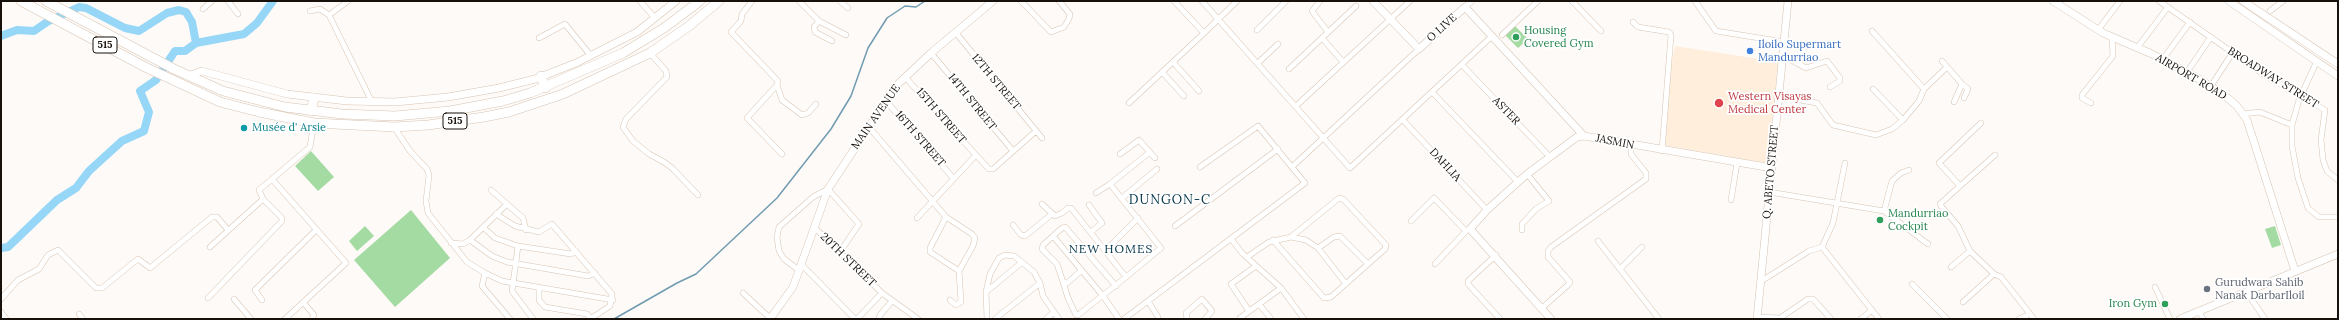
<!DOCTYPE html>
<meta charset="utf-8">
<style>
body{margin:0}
#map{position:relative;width:2339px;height:320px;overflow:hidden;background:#fefaf7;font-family:Lora,serif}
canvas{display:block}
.frame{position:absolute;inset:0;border:2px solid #18110b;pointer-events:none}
</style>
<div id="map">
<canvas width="2339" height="320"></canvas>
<div class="frame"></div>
</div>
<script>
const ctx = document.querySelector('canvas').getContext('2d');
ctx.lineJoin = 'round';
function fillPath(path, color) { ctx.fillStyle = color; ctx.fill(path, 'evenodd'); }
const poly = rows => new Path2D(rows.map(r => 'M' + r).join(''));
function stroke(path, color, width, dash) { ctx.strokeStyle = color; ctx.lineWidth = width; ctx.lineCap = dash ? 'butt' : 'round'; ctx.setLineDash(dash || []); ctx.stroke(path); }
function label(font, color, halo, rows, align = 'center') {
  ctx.font = font + ' Lora,serif'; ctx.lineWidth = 3.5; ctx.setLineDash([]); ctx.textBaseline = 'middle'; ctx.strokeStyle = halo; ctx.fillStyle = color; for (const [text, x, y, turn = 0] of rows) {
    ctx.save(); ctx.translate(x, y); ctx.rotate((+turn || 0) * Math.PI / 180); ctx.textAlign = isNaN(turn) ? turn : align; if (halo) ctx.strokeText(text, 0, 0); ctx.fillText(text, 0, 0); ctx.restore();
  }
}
fillPath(poly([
 [1675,46,1778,62,1767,163,1663,145,1670,73]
]), '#ffeedc');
fillPath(poly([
 [1514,25,1528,39,1518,48,1504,34],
 [311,151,334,177,318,191,295,166],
 [411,210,450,258,395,307,354,260],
 [365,226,374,236,357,251,349,241],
 [2275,226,2281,245,2272,248,2265,229]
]), '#a4dba3');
stroke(poly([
 [614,319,677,283,696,274,777,198,831,129,851,96,868,48,887,18,905,6,916,7,925,1]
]), '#709bb0', 1.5);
stroke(poly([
 [1,36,17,30,34,31,47,22,79,7,86,8,125,28,139,31,167,13,179,10,186,12,192,22,196,43],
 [1,248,8,247,57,200,76,188,89,171,122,141,144,131,149,112,140,91,156,80,175,51,185,51,196,43,244,34,257,23,273,1]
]), '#96d6f7', 8);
const street = poly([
 [228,1,238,14],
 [348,1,329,15,372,102],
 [640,1,655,18],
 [752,1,742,14,741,21,731,32,778,81,777,85,747,118,782,154],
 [799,1,819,21,846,35],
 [840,1,848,8],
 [1021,1,1051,32,1064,27,1069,19,1070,14,1059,1],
 [1174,1,1204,33,1237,1],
 [1202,1,1350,168,1491,37],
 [1320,1,1312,11,1328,32],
 [1572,1,1601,31],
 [1695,1,1716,31,1784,42],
 [2159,1,2266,76,2325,110,2321,140,2323,160,2327,171,2338,180],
 [1465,7,1472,1],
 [203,9,212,1],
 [310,11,320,9,329,15],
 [2270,11,2283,1],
 [819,21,814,27,815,32,832,41],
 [1633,22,1638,27,1669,32,1671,35,1662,151],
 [1257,30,1286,1],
 [2098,30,2120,1],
 [1872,31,1924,89,1919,101,1903,120],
 [956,33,1042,138],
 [1502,35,1538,1],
 [539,38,565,24,591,56],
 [2137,48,2168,7],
 [650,53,666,71,667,77,626,119,623,127,633,141,649,154,664,162,672,168,698,195],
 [931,53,1013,151],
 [1782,55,1806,68,1827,61,1840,78,1840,81,1830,87],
 [2163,59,2190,22],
 [1942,61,1962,84,1954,102],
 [1173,62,1199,91],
 [1343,62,1322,38,1356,6],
 [1258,63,1278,44],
 [2316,63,2299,100,2292,125,2292,146,2298,178,2308,208,2319,217,2338,217],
 [1462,65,1549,156],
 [1289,69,1322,38],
 [1162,72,1184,96],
 [2187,72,2211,37],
 [905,77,976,155],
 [1962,84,1968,89,1964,98],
 [777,85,782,100,802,115,808,113,816,104],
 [2211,86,2233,52],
 [1924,89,1947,67],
 [1432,92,1518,182],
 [1778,96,1817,103,1833,125,1876,135,1892,129,1903,120,1873,89],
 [886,101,953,178],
 [1129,103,1204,33],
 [2091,103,2082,98,2082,95,2113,56,2112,37],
 [1296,106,1410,1],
 [2243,114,2260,112,2292,125],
 [1403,120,1487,210],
 [1981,123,1939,163,1960,186,1940,204,1941,206,1958,226,1970,251,1994,274,2001,277,2034,319],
 [868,126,946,217,972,234,975,238,973,246,959,271,930,252,930,248,946,217],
 [394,127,410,151,427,169,429,175,426,201,428,213,467,262,485,273,502,281,613,300],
 [1120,154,1139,140,1155,158],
 [1293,166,1419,49],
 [272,179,346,263,285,319],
 [1960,186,1995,155],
 [491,190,523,218,526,230],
 [1769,192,1884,211,1928,244],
 [1096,193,1110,184],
 [1122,198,1157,169],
 [1339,198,1343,199,1386,245,1385,249,1368,264,1340,236,1334,237,1318,248,1306,240,1291,237,1339,198],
 [1731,200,1737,163],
 [1042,204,1055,216,1062,213,1068,208,1071,208,1126,277,1078,315,1076,315,1068,298,1063,282],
 [1089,205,1102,223,1091,232],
 [1884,211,1892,181,1901,173,1909,170],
 [496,214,515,226,539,232,552,224,612,294,610,306,590,319],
 [917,218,976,155,989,169,993,169,1036,131],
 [1411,221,1434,198,1466,231],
 [1013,225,1021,235,1025,236,1052,214],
 [1175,226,1278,149],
 [483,227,495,238,518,246,571,254,576,251],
 [814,227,882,293,918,319],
 [1522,230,1522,224,1536,209,1549,201,1527,174],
 [1053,236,1103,296,1119,319],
 [1231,239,1243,254,1281,288,1304,319],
 [470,240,492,256,507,262,588,276,595,273],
 [1273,240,1324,298,1331,297,1368,264],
 [1598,241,1659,319],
 [451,243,463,244,470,240,507,204],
 [518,246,512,291,533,319],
 [210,247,263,199,259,190,310,147,314,123],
 [1822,247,1833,223,1845,163],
 [1318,248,1346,284],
 [1106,250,1138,218],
 [1496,255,1468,281,1468,284,1500,319],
 [1247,257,1269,242,1291,237],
 [1435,264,1467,230],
 [802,265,855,319],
 [1951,267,1970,251],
 [1621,268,1642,247],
 [800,271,784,259,779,251,777,237,779,227,813,197,828,189,859,224,840,252],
 [1081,271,1067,283,1063,282,1057,264,1042,249,1043,245,1062,228,1065,227,1116,286],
 [485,273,482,286,510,319],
 [1126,277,1161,248,1110,184,1150,152],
 [1760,282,1809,251,1822,247,1879,319],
 [1040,283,1043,296,1054,312,1046,319],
 [1912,284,1947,319],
 [539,287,539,300,545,307,587,314,591,319],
 [2155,287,2170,319],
 [986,292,1021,263],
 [743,293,771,319],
 [2247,293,2265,319],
 [208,298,282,221,282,218,263,199],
 [1,299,18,280,39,269,48,255,58,250,96,288,102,288,138,259,150,268,212,217,217,217,228,230],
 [234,299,251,319],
 [262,300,255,290,316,230],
 [950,300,956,305,961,302,959,271],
 [1148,301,1158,317],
 [303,302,314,315,312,319],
 [1963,302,1994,274],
 [1259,304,1281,288],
 [1542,308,1568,285,1570,282,1548,257,1548,251,1551,247,1646,179,1646,173,1631,154,1631,146],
 [1249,311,1231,284,1256,266],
 [2199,311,2203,319],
 [1,312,6,319],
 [1054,312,1059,319],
 [79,314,83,319],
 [1757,317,1780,318,1808,299,1813,299,1831,319],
 [1240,318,1259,304,1271,319],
 [857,319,882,293],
 [879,319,880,315,892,301],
 [987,319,986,292,990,274,999,258,1005,255,1014,256,1034,272,1040,283,995,319],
 [1124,319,1305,183,1258,126,1200,167],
 [1187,319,1186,313,1202,299,1212,311,1205,319],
 [1861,319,1872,310],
 [2019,319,2030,314]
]);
const secondary = poly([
 [1373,1,1419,49,1465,7,1584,136,1772,168],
 [2053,1,2103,33,2152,54,2194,76,2224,95,2237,106,2247,120,2295,271],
 [2229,1,2338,76],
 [2243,1,2338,64],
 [188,76,202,71,287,94,347,101,395,102,448,97,499,88,535,79,576,63,637,32,676,1],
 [770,319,793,287,828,189,886,101,898,84,931,53,993,1],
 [1551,319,1470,229,1487,210,1527,174,1577,137,1584,136],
 [1757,319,1788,1],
 [2180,319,2338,254]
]);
const highway = poly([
 [21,1,145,67,220,102,259,112,314,123,394,127,428,125,484,117,509,112,563,94,650,53,689,26,719,1],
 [46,1,174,69,223,91,285,107,342,114,395,116,450,111,503,101,530,93,623,53,664,28,700,1],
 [541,76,545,88],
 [311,111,314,98]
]);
stroke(street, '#d7c4b3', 6);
stroke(secondary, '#d7c4b3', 8);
stroke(highway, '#d7c4b3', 10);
stroke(street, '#fff', 5);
stroke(secondary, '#fff', 7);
stroke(highway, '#fff', 9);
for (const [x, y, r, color] of [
 [1516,37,4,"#2e9e5b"],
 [1750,51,4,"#3f7fe0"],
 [1719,103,5,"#e0444e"],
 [244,128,4,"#0f9aa8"],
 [1880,220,4,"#2e9e5b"],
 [2207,289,4,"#6b7280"],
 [2165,304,4,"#2e9e5b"]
]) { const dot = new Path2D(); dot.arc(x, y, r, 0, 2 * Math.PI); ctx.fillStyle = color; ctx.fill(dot); stroke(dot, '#fff', 1.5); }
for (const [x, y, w] of [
 [105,45,24],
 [455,121,24]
]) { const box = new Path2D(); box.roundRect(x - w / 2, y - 8, w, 16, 3); ctx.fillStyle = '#fff'; ctx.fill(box); stroke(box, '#18110b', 1); }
label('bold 10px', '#18110b', null, [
 ["515",105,45],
 ["515",455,121]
]);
label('11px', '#18110b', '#fff', [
 ["O LIVE",1442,28,-42],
 ["AIRPORT ROAD",2191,77,30],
 ["BROADWAY STREET",2273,78,32],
 ["12TH STREET",996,82,50],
 ["14TH STREET",972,102,51],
 ["ASTER",1506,111,46],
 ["15TH STREET",941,116,49],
 ["MAIN AVENUE",876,117,-55],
 ["16TH STREET",920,139,49],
 ["JASMIN",1615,142,11],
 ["DAHLIA",1445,165,47],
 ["Q. ABETO STREET",1771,172,-85],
 ["20TH STREET",848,260,44]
]);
label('11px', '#27864d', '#fff', [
 ["Housing",1524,31],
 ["Covered Gym",1524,44],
 ["Mandurriao",1888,214],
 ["Cockpit",1888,227],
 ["Iron Gym",2157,304,"right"]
], 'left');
label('11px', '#366cbe', '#fff', [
 ["Iloilo Supermart",1758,45],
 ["Mandurriao",1758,58]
], 'left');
label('11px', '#be3a42', '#fff', [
 ["Western Visayas",1728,97],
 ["Medical Center",1728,110]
], 'left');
label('11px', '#0d838f', '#fff', [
 ["Musée d' Arsie",252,128]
], 'left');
label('11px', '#5b616d', '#fff', [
 ["Gurudwara Sahib",2215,283],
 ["Nanak DarbarIloil",2215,296]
], 'left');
ctx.letterSpacing = '1px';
label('12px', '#043448', '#fff', [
 ["NEW HOMES",1111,250]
]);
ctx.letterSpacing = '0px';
ctx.letterSpacing = '1px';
label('13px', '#043448', '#fff', [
 ["DUNGON-C",1170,200]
]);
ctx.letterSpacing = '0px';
</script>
